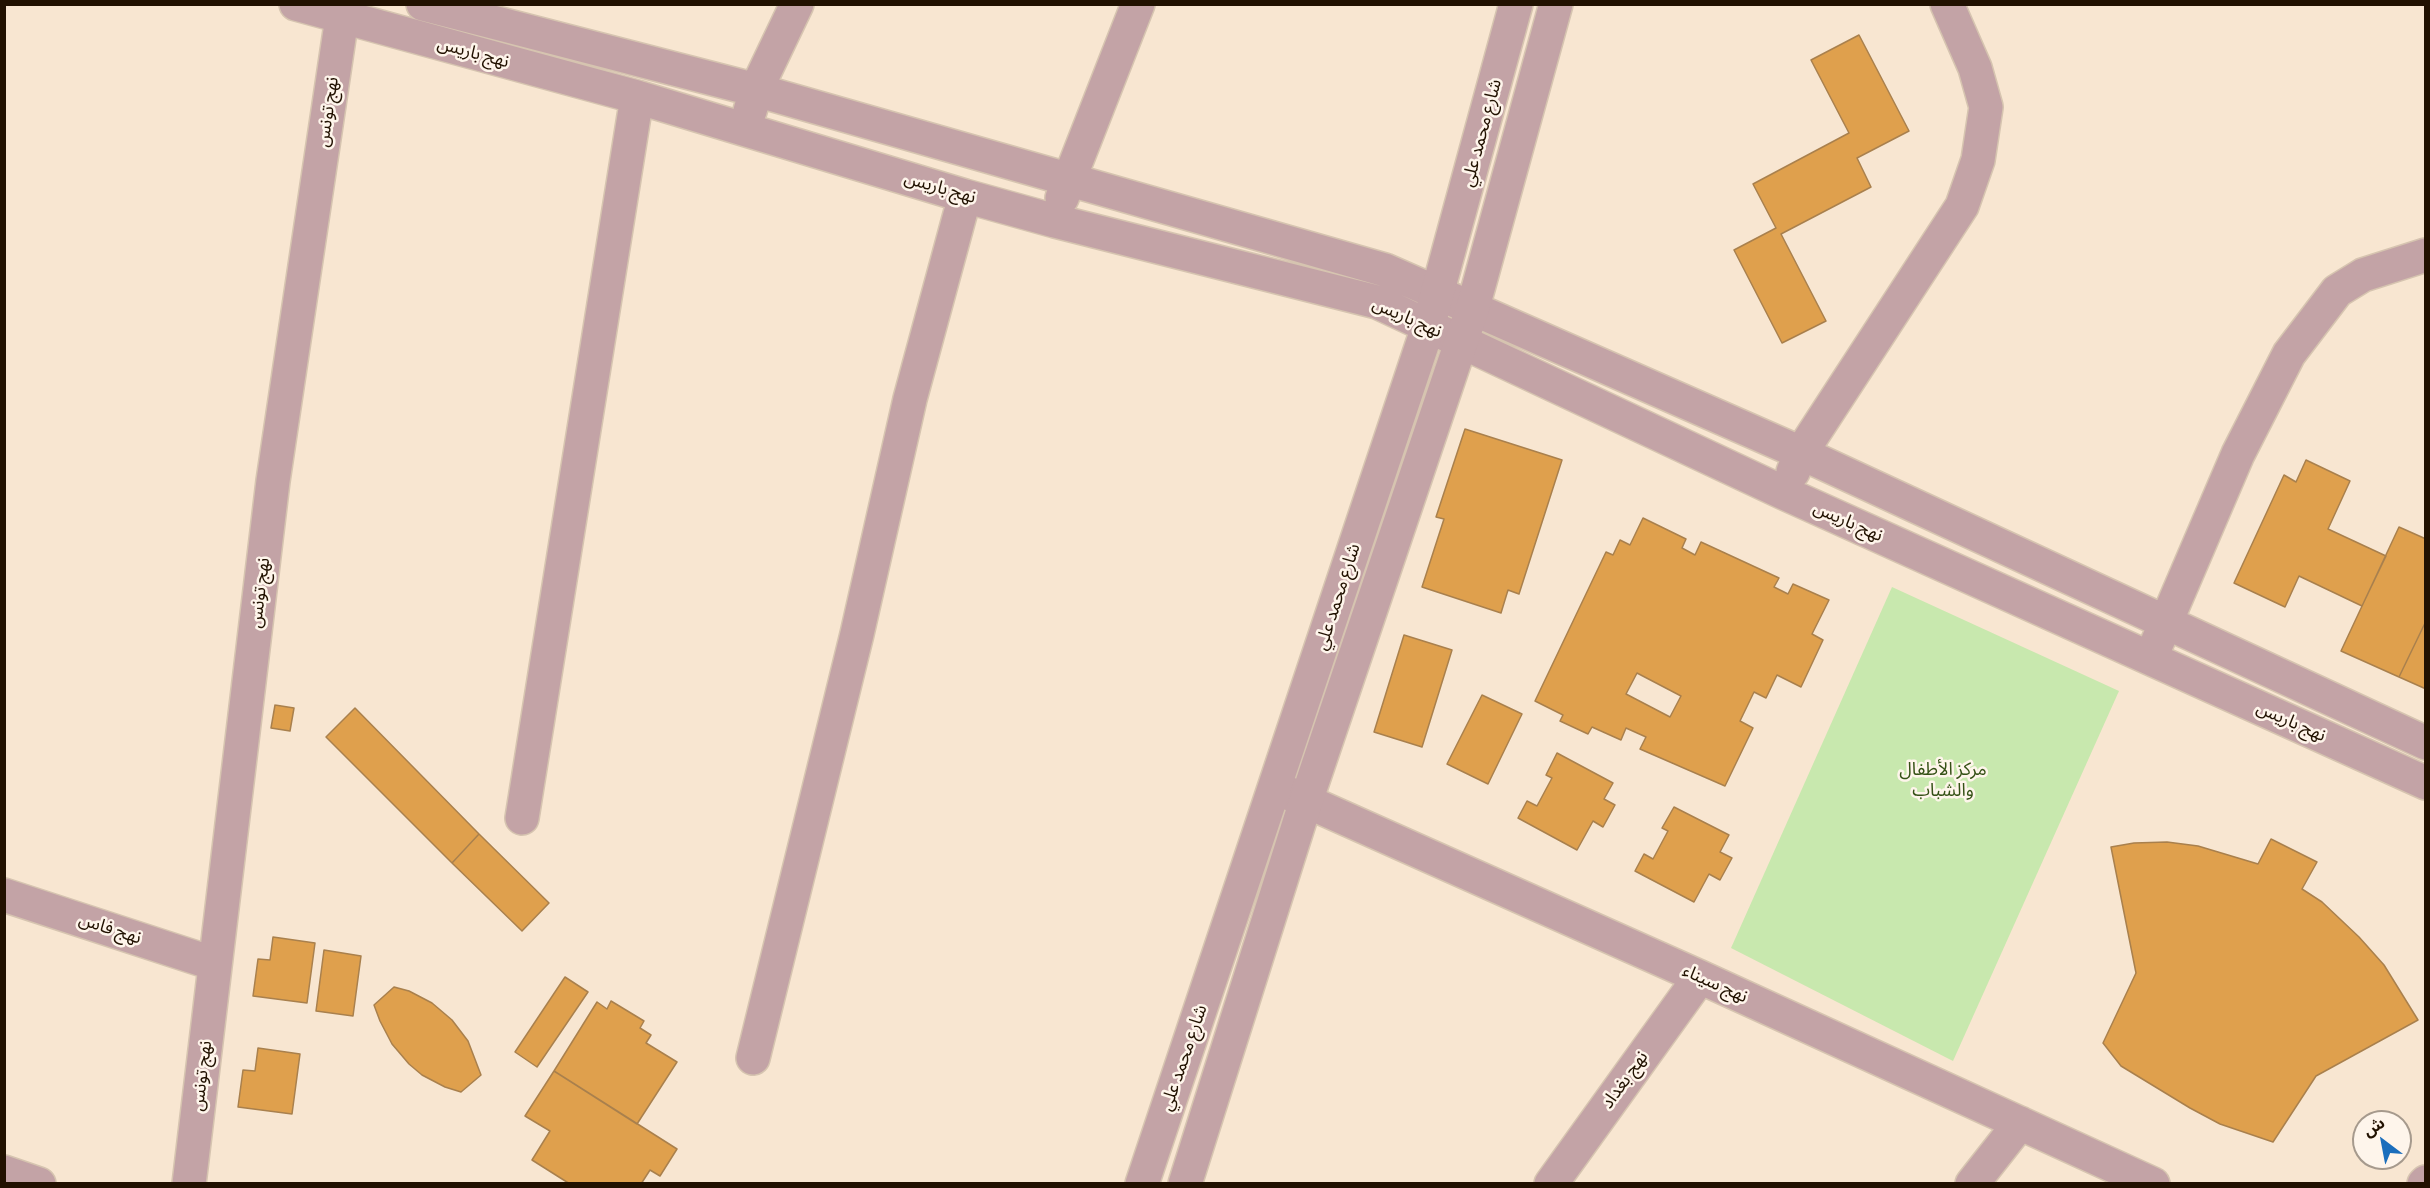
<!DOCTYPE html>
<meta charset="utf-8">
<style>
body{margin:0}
#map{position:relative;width:2430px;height:1188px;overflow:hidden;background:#f8e6d1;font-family:Manrope,"Noto Sans Arabic",sans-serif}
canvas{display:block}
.frame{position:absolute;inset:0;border:6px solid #211100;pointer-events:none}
.north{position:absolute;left:2352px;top:1110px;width:60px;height:60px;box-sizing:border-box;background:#fef5eb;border:2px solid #a69a8d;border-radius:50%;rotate:328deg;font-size:16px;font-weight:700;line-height:24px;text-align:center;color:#211100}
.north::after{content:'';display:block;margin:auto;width:21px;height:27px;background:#1b6ebc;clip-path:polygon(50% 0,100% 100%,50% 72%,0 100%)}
</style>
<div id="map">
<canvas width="2430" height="1188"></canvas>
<div class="frame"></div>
<div class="north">ش</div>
</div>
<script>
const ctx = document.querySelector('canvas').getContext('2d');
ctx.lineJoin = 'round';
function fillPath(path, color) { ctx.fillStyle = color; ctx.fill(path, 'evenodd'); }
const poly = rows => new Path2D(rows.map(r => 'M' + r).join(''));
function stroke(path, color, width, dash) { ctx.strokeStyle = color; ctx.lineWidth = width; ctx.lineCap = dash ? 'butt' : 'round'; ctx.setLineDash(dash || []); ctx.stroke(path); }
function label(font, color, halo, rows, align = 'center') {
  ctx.font = font + ' Manrope,"Noto Sans Arabic",sans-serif'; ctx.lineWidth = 5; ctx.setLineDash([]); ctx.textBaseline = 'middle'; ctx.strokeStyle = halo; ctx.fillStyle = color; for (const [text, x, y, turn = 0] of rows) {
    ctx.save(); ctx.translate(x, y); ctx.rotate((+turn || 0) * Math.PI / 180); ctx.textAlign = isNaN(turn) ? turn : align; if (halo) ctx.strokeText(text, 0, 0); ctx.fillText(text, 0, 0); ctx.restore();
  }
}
fillPath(poly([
 [1892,587,2119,691,1953,1061,1731,948]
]), '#c8e8ae');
const building = poly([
 [1859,35,1909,131,1857,158,1871,187,1781,234,1826,321,1782,343,1734,250,1776,228,1753,184,1849,133,1811,60,1859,35],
 [1465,429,1562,460,1519,594,1508,590,1501,613,1422,587,1444,519,1436,517,1465,429],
 [2306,460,2350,481,2328,529,2386,556,2362,606,2299,576,2285,607,2234,583,2284,475,2296,482,2306,460],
 [1643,518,1686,539,1682,548,1695,555,1701,542,1779,578,1774,587,1788,594,1793,584,1829,600,1812,634,1823,640,1801,687,1777,675,1766,698,1754,692,1740,721,1753,728,1725,786,1640,749,1646,737,1626,728,1621,740,1592,727,1588,734,1560,721,1563,715,1535,701,1606,552,1613,555,1620,540,1630,545,1643,518],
 [1637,673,1681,696,1670,717,1626,694,1637,673],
 [2399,527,2426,539,2426,621,2399,677,2341,651,2399,527],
 [2426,621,2426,689,2399,677,2426,621],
 [1404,635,1452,650,1422,747,1374,732,1404,635],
 [1482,695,1522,714,1488,784,1447,764,1482,695],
 [275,705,294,708,290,731,271,728,275,705],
 [355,708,479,834,452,863,326,737,355,708],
 [1557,753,1613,783,1604,799,1615,805,1603,827,1593,821,1577,850,1518,818,1527,801,1537,806,1552,778,1546,775,1557,753],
 [1674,807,1729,835,1720,852,1732,858,1720,880,1709,874,1694,902,1635,871,1644,854,1653,859,1668,831,1662,828,1674,807],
 [479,834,549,903,522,931,452,863,479,834],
 [2271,839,2317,862,2302,889,2322,902,2359,937,2384,965,2418,1020,2316,1076,2273,1142,2220,1124,2190,1108,2121,1066,2103,1043,2136,973,2111,847,2134,843,2167,842,2198,846,2258,864,2271,839],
 [273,937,315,943,307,1003,253,996,258,959,270,960,273,937],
 [324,950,361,956,353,1016,316,1011,324,950],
 [565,977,588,992,537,1067,515,1052,565,977],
 [394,987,409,991,432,1003,452,1020,468,1041,481,1075,461,1092,445,1087,422,1075,409,1064,392,1044,380,1021,374,1005,394,987],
 [611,1001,644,1021,640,1028,651,1035,646,1043,677,1062,637,1124,554,1071,597,1002,607,1009,611,1001],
 [258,1048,300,1054,292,1114,238,1107,243,1070,255,1071,258,1048],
 [554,1071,677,1149,660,1176,650,1170,641,1184,570,1184,532,1160,550,1131,525,1116,554,1071]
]);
fillPath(building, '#dfa04d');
stroke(building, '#a9804d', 1.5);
const minor = poly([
 [296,4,637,97,965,196,1055,221,1377,302,1784,493,2426,783],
 [423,4,756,90,1385,270,1801,453,2426,743],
 [750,111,756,90,797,4],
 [1062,198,1138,4],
 [1793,472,1801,453,1962,206,1978,160,1986,107,1975,68,1947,4],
 [2157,643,2238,454,2289,354,2337,291,2363,275,2426,255],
 [1279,789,1700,977,2153,1184],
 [522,818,637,97],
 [4,895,215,964],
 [753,1058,857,634,910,399,965,196],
 [4,1172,39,1184],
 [189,1184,273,481,344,4],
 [1551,1184,1700,977],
 [1972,1184,2020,1123]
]);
const tertiary = poly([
 [1142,1184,1428,327,1516,4],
 [1185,1184,1306,801,1473,307,1556,4],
 [2424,1184,2426,1182]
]);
stroke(minor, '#d6c4b0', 36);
stroke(tertiary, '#d6c4b0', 36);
stroke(minor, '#c3a3a6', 33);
stroke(tertiary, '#c3a3a6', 33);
label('18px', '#211100', '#fef5eb', [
 ["نهج باريس",473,53,15],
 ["نهج تونس",328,112,-82],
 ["شارع محمد علي",1482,133,-75],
 ["نهج باريس",940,188,16],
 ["نهج باريس",1407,318,24],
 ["نهج باريس",1848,522,24],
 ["نهج تونس",260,593,-83],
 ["شارع محمد علي",1338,597,-72],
 ["نهج باريس",2291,722,24],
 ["نهج فاس",110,929,18],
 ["نهج سيناء",1715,984,24],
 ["شارع محمد علي",1184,1058,-71],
 ["نهج تونس",202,1076,-83],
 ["نهج بغداد",1625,1080,-54]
]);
label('18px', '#355116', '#fef5eb', [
 ["مركز الأطفال",1943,770],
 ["والشباب",1943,791]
]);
</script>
